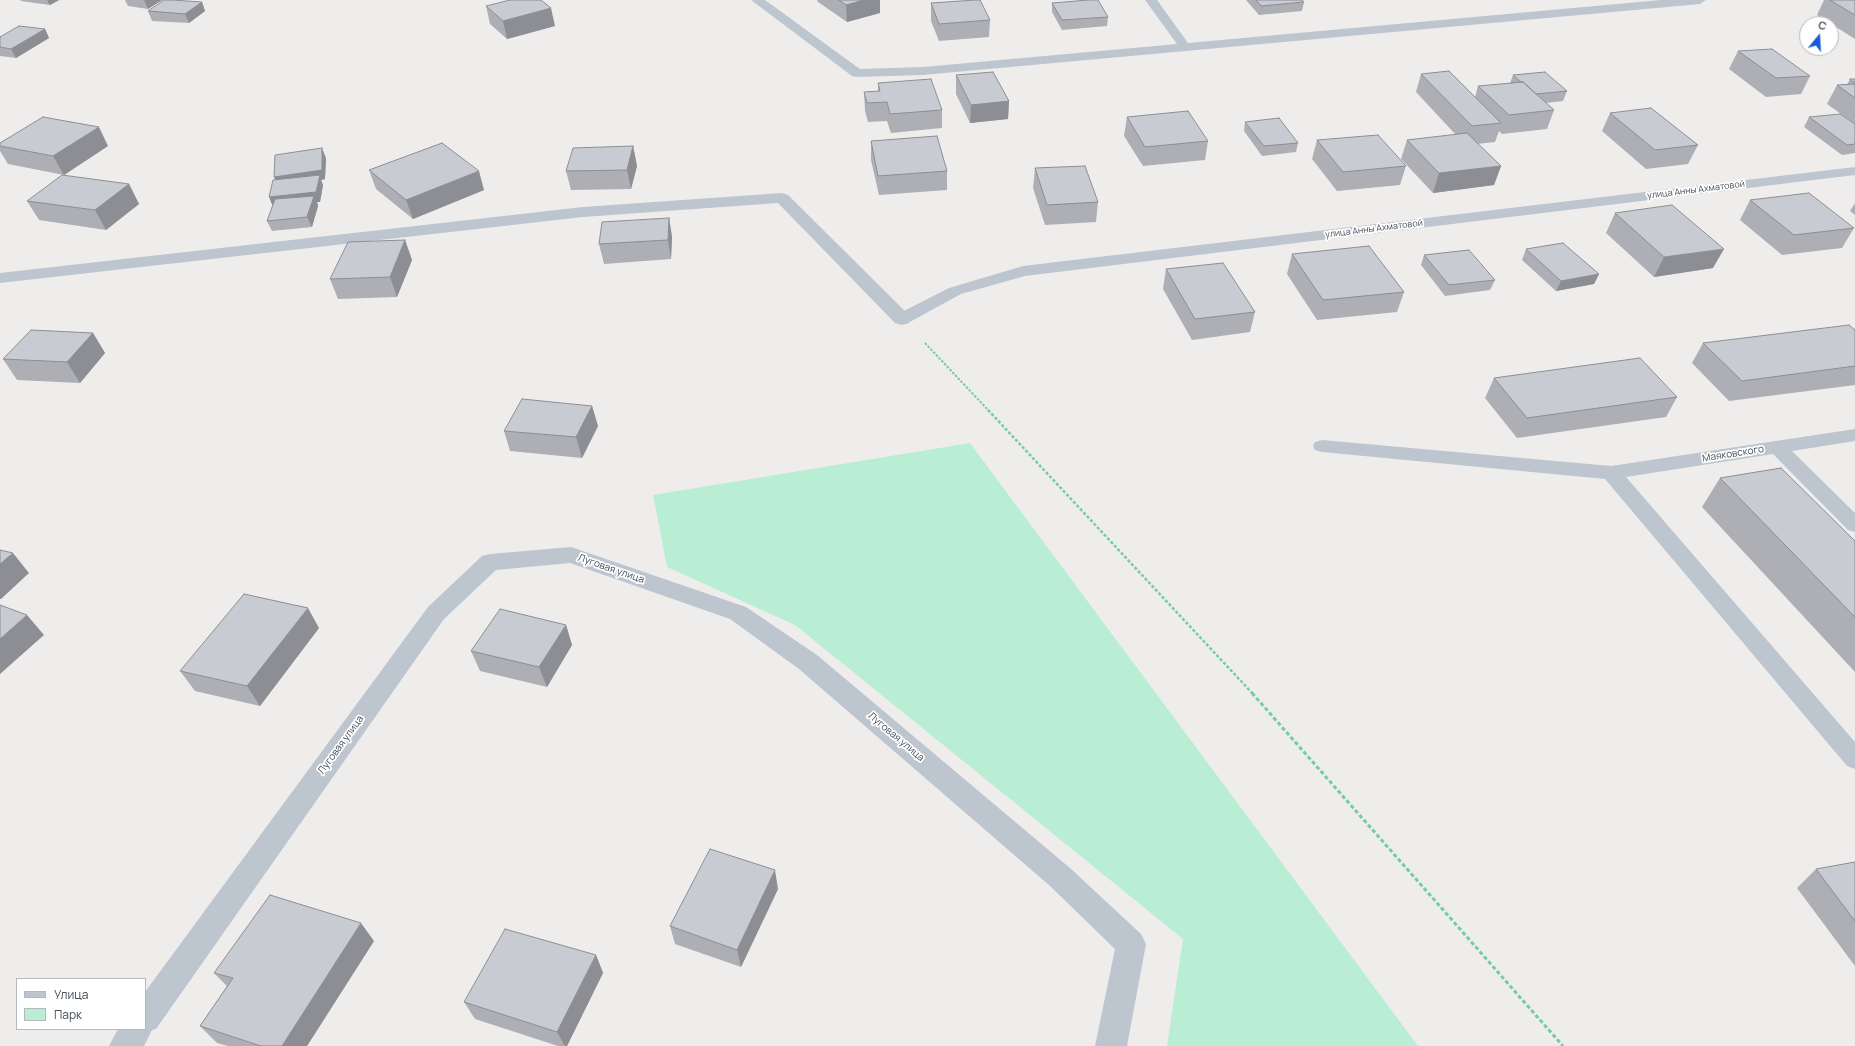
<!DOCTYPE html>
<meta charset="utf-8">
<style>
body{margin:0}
#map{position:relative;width:1855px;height:1046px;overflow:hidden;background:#efedec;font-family:Manrope,sans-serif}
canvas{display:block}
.legend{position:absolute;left:16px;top:978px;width:130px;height:52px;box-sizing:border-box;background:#fff;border:1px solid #b5b8bd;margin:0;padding:5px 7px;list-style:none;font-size:12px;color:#454e5a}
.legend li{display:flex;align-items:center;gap:8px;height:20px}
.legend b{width:20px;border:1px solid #b5b8bd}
.north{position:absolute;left:1799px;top:16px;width:40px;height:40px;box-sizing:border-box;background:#fff;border:1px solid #b5b8bd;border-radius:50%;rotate:18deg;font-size:11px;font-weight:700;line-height:16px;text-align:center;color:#454e5a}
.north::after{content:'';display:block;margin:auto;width:14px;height:18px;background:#1959dc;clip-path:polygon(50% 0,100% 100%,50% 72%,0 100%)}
</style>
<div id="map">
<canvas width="1855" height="1046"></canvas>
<ul class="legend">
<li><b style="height:5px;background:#bdc5cf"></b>Улица</li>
<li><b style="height:11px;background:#baeed4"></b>Парк</li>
</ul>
<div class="north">С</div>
</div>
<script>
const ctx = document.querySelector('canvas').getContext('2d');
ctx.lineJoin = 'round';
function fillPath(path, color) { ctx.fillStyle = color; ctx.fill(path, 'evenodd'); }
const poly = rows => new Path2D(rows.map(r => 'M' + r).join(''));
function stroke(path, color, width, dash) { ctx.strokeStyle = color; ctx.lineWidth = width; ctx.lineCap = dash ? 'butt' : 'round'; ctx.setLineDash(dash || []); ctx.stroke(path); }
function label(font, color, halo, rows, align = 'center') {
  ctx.font = font + ' Manrope,sans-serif'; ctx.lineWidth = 3.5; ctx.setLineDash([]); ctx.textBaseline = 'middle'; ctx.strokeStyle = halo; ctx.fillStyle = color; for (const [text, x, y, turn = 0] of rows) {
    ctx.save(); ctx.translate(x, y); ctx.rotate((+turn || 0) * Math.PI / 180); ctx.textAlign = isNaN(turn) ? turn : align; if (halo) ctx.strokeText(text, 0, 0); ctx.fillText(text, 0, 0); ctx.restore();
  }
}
fillPath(poly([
 [970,443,1418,1046,1167,1046,1183,939,795,625,667,567,653,495]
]), '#baeed4');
stroke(poly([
 [925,343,989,411]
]), '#72cba9', 2, [2.5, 1.5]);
stroke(poly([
 [988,410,1253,694]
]), '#72cba9', 2.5, [3, 2]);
stroke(poly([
 [1252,693,1563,1046]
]), '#72cba9', 3, [4, 2.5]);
fillPath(poly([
 [751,0,765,0,860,69,923,67,1177,44,1145,0,1157,0,1188,43,1661,0,1706,0,1700,4,923,75,857,77,852,76,751,0],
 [1855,167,1855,175,1025,276,961,294,908,323,902,324,896,323,894,319,896,315,949,288,1023,266,1855,167],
 [1855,429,1855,441,1792,451,1855,513,1855,532,1848,530,1773,454,1626,477,1855,742,1855,769,1847,766,1605,479,1322,452,1315,450,1313,446,1315,442,1322,440,1611,466,1855,429]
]), '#bdc5cf');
fillPath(poly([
 [782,193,788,195,909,315,911,319,909,323,902,325,895,323,778,203,583,217,0,283,0,273,583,207,782,193],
 [571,547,746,607,817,655,1070,868,1141,934,1146,944,1127,1046,1095,1046,1115,949,1050,886,799,669,730,619,570,563,496,570,444,619,156,1029,152,1030,144,1046,109,1046,118,1029,145,1029,145,992,428,607,482,556,490,554,571,547]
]), '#bdc5cf');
fillPath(poly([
 [20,0,59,0,50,5,21,1],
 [125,0,162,0,148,9,128,6],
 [817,0,880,0,880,13,847,22,818,2],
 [1246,0,1302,0,1304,2,1302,11,1259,15],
 [1824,0,1855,0,1855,39,1817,15],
 [202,2,205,11,189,23,152,21,148,11],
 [931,3,990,20,989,37,939,41,931,21],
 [1052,3,1108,17,1107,26,1062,30,1052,12],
 [486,6,555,26,507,39,490,24],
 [45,29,49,38,16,58,0,56,0,37],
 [1738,51,1810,76,1801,94,1766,97,1729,69],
 [1421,74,1475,97,1478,86,1510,83,1513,75,1567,91,1563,101,1546,103,1554,110,1547,129,1502,134,1499,131,1495,142,1477,144,1501,166,1494,185,1433,193,1401,159,1407,140,1456,135,1416,92],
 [956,75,1009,101,1008,119,970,123,956,94],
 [1850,79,1855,79,1855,124,1827,104,1837,85,1847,85],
 [878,83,942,110,942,128,891,133,887,121,868,122,865,111,864,92,878,91],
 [1610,113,1698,145,1688,164,1646,169,1602,131],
 [1127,117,1208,141,1205,160,1143,166,1124,136],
 [1809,117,1855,124,1855,153,1842,155,1804,127],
 [1245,122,1298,143,1296,152,1262,156,1244,131],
 [1317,140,1406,166,1400,185,1337,191,1312,159],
 [871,141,947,171,947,190,879,195,871,160],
 [0,146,108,146,64,175,8,164,0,151],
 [633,146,637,166,631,189,571,190,566,171],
 [326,158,325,179,321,180,323,185,320,202,317,202,318,206,312,227,272,231,267,221,273,205,275,180],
 [1035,168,1098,202,1096,222,1045,225,1033,188],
 [369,170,484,190,413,219,376,189],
 [129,184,139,204,106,230,39,220,27,201],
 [1750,200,1854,228,1842,248,1782,255,1740,220],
 [1855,203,1855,215,1850,211],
 [1615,213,1713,268,1654,277,1606,233],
 [669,218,672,237,671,259,604,264,599,244],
 [405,240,412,260,397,297,338,299,330,279],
 [1526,249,1599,274,1594,284,1556,291,1522,260],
 [1292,254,1404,292,1397,312,1317,320,1287,274],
 [1424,255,1495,280,1490,290,1445,296,1421,265],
 [1166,269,1255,312,1250,332,1192,340,1163,289],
 [1855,330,1855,385,1729,401,1692,363,1703,343],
 [93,333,105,353,80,383,17,380,3,359],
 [1494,378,1677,397,1666,417,1517,438,1485,398],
 [592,406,598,426,582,458,510,451,504,431],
 [1720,478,1855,541,1855,672,1702,507],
 [566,625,572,645,547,687,480,671,471,651],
 [319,628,260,706,195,691,180,671],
 [1855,862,1855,966,1797,888,1816,869],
 [778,889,741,967,675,944,670,926],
 [374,941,307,1046,228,1046,217,1043,200,1026,227,986,214,973],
 [596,955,603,973,567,1046,558,1046,475,1019,464,1002]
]), '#adafb5');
fillPath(poly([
 [47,0,59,0,50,5],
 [144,0,162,0,148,9],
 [864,0,880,0,880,13,847,22,846,5],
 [202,2,205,11,189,23,185,14],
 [551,8,555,26,507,39,503,21],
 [45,29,49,38,16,58,11,49],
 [1009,101,1008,119,970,123,971,105],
 [99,127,108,146,64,175,53,156],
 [633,146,637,166,631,189,627,170],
 [322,148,326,158,325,179,321,180,323,185,320,202,317,202,318,206,312,227,307,217,273,207,269,197,278,187,274,177],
 [1501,166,1494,185,1433,193,1439,173],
 [479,171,484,190,413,219,406,200],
 [129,184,139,204,106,230,95,210],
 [669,218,672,237,671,259,668,240],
 [405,240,412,260,397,297,390,277],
 [1724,249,1713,268,1654,277,1664,257],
 [1599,274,1594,284,1556,291,1561,281],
 [93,333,105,353,80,383,67,362],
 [592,406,598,426,582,458,576,437],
 [13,553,29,573,1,599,0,599,0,564],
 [308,608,319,628,260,706,247,686],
 [27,615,44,635,0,674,0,639],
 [566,625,572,645,547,687,539,667],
 [775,870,778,889,741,967,737,950],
 [361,923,374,941,307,1046,282,1046],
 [596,955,603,973,567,1046,565,1046,557,1032]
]), '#8d8e94');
const building = poly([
 [164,0,172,0,202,2,185,14,148,11,164,0],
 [510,0,541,0,551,8,503,21,486,6,510,0],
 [839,0,864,0,846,5,839,0],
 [975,0,980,0,990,20,939,24,931,3,975,0],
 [1088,0,1098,0,1108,17,1062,20,1052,3,1088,0],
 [1256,0,1302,0,1304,2,1261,6,1256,0],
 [1830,0,1855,0,1855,15,1830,0],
 [19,26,45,29,11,49,0,47,0,37,19,26],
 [1772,49,1810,76,1776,78,1738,51,1772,49],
 [1449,71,1501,123,1472,126,1421,74,1449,71],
 [993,72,1009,101,971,105,956,75,993,72],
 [1545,72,1567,91,1536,94,1523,82,1521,82,1513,75,1545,72],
 [931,79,942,110,890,114,887,102,867,103,864,92,880,91,878,83,931,79],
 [1850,79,1855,79,1855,83,1850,79],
 [1523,82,1554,110,1509,115,1478,86,1523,82],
 [1855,84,1855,98,1837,85,1855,84],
 [1651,108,1698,145,1655,150,1610,113,1651,108],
 [1188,111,1208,141,1145,147,1127,117,1188,111],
 [1840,114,1855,124,1855,144,1847,145,1809,117,1840,114],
 [43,117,99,127,53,156,0,146,0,143,43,117],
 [1279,118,1298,143,1264,146,1245,122,1279,118],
 [1467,133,1501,166,1439,173,1407,140,1467,133],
 [1378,135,1406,166,1343,172,1317,140,1378,135],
 [937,136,947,171,878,176,871,141,937,136],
 [442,143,479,171,406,200,369,170,442,143],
 [633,146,627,170,566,171,573,148,633,146],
 [322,148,322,170,274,177,275,155,322,148],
 [1085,166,1098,202,1047,205,1035,168,1085,166],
 [62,175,129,184,95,210,27,201,62,175],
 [320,175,316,192,269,197,273,180,320,175],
 [1809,193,1854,228,1794,235,1750,200,1809,193],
 [314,196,307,217,267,221,275,199,314,196],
 [1672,205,1724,249,1664,257,1615,213,1672,205],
 [669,218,668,240,599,244,602,222,669,218],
 [405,240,390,277,330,279,348,242,405,240],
 [1563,243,1599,274,1561,281,1526,249,1563,243],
 [1369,246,1404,292,1323,300,1292,254,1369,246],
 [1469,250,1495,280,1449,285,1424,255,1469,250],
 [1223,263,1255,312,1195,319,1166,269,1223,263],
 [1849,325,1855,330,1855,366,1742,381,1703,343,1849,325],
 [31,330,93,333,67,362,3,359,31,330],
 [1640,358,1677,397,1527,418,1494,378,1640,358],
 [522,399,592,406,576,437,504,431,522,399],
 [1781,468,1855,541,1855,617,1720,478,1781,468],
 [0,550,13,553,0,564,0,550],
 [244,594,308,608,247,686,180,671,244,594],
 [0,605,27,615,0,639,0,605],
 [500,609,566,625,539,667,471,651,500,609],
 [710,849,775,870,737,950,670,926,710,849],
 [1855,862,1855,921,1816,869,1855,862],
 [270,895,361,923,282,1046,261,1046,200,1026,233,978,214,973,270,895],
 [505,929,596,955,557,1032,464,1002,505,929]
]);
fillPath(building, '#c9cbd3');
stroke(building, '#8d8e94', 1);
label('9px', '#454e5a', '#fff', [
 ["улица Анны Ахматовой",1696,190,-7],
 ["улица Анны Ахматовой",1374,229,-7]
]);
label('10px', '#454e5a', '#fff', [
 ["Маяковского",1733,454,-9],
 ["Луговая улица",611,569,19],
 ["Луговая улица",896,737,40],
 ["Луговая улица",341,745,-54]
]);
</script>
